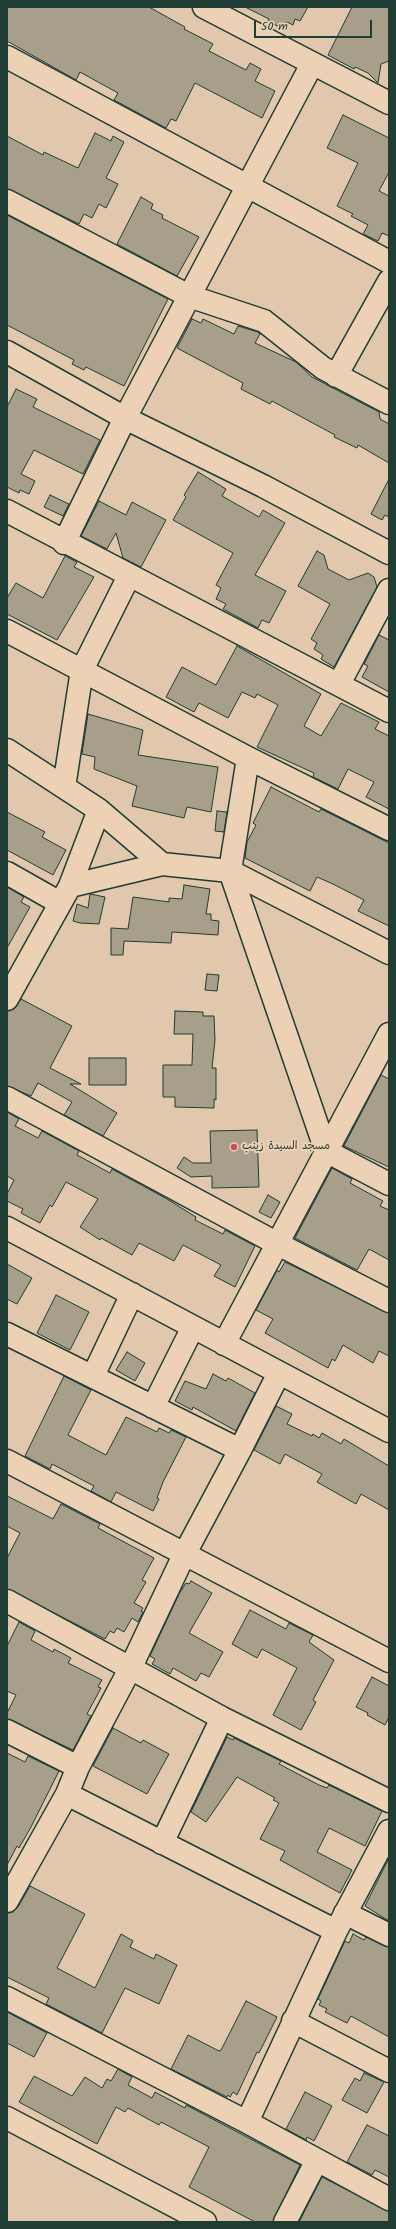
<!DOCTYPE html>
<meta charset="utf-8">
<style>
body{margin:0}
#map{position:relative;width:396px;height:2229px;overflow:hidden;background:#e1c8ac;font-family:Kalam,sans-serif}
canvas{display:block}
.frame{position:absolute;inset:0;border:8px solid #1f3d34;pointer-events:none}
.scale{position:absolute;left:254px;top:20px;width:118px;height:18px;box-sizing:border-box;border:2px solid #1f3d34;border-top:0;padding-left:5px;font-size:12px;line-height:14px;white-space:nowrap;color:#1f3d34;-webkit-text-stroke:3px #edd1b4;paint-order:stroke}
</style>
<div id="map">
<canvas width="396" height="2229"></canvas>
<div class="frame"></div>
<div class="scale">50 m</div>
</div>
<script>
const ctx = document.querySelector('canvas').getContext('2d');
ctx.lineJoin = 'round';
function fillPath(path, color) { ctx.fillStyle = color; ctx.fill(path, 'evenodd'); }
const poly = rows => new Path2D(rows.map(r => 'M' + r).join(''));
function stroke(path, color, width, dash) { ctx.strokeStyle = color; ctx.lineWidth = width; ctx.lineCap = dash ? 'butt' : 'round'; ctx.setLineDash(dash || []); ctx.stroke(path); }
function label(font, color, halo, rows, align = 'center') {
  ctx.font = font + ' Kalam,"Playpen Sans Arabic",sans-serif'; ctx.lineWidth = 4; ctx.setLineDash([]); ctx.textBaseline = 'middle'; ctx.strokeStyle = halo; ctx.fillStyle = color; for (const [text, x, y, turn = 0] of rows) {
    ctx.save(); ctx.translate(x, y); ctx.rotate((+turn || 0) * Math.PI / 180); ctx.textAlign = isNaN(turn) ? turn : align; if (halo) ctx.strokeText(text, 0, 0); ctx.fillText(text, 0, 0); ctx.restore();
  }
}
const building = poly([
 [7,7,149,7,185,27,184,29,213,44,209,51,246,70,250,63,261,69,255,81,275,91,262,118,195,83,176,121,171,119,166,128,114,100,118,93,80,72,76,80,7,41,7,7],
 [245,7,308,7,300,21,295,19,293,25,287,22,283,29,268,21,269,19,245,7],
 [352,7,389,7,389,61,381,64,378,83,368,73,355,67,354,69,328,55,352,7],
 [343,115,389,138,389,172,379,191,389,196,389,236,382,233,378,241,363,234,368,225,351,216,353,214,337,206,358,163,327,148,343,115],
 [95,133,111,141,113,136,124,142,106,178,118,184,106,208,99,204,92,218,84,214,79,224,7,189,7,136,43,155,44,152,78,168,95,133],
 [141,197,153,204,151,209,163,215,162,218,199,237,177,276,117,244,141,197],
 [7,215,168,299,124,386,86,367,84,370,72,364,74,360,7,325,7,215],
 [192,319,201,323,203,319,234,334,238,326,258,332,260,334,255,343,296,362,312,377,379,412,380,419,389,424,389,463,358,445,357,448,334,437,335,435,272,401,270,404,241,389,243,383,177,348,192,319],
 [16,389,37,399,33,407,100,440,83,474,34,450,21,474,35,481,29,494,20,490,19,493,7,487,7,407,16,389],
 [198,472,226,489,222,496,259,517,263,510,285,523,255,575,286,591,269,623,262,620,258,628,223,609,226,604,216,599,221,588,216,585,233,553,173,520,186,497,184,495,198,472],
 [389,479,389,517,385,515,382,520,371,514,389,479],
 [50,495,69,504,63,516,44,507,50,495],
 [99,501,126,515,132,502,166,520,141,567,123,558,116,533,107,549,81,536,99,501],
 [317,551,324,555,328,569,349,580,368,573,374,577,377,587,334,667,321,659,323,655,314,649,317,643,311,639,330,604,298,586,317,551],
 [65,556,77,562,74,567,94,577,57,640,7,614,7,598,16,583,43,598,65,556],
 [379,635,389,640,389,692,362,677,368,666,364,664,379,635],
 [237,646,321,694,304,726,321,736,341,703,379,722,375,729,389,736,389,809,366,797,374,782,348,769,338,789,313,777,314,773,257,747,278,705,257,694,255,698,242,692,228,718,199,703,194,712,166,697,182,667,216,685,237,646],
 [88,714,143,730,138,755,218,767,211,812,187,807,184,818,132,806,137,786,94,769,95,757,82,754,88,714],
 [271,787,319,812,321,809,389,843,389,926,358,911,364,900,333,884,317,877,310,891,245,858,247,842,256,825,253,823,271,787],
 [217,811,227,812,224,832,215,831,217,811],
 [7,812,45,832,42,837,66,850,53,875,7,850,7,812],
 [184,885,210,889,206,914,211,914,211,920,219,921,218,935,172,932,171,943,124,941,123,955,111,955,111,928,128,929,133,897,169,902,169,898,182,899,184,885],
 [7,887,24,897,21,902,30,907,7,948,7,887],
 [90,894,105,897,99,924,80,923,73,921,77,904,88,908,90,894],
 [207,974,219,975,217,991,205,990,207,974],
 [21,999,72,1026,50,1068,81,1084,70,1084,117,1113,103,1136,64,1115,72,1102,38,1083,31,1096,7,1086,7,1011,14,1009,21,999],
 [175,1011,203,1012,203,1016,214,1016,215,1040,212,1068,216,1068,216,1100,214,1099,214,1108,175,1107,175,1097,163,1097,163,1065,192,1065,193,1034,174,1034,175,1011],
 [89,1058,126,1058,126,1085,89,1085,89,1058],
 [381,1075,389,1079,389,1167,344,1146,381,1075],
 [7,1112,19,1119,15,1126,38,1138,42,1131,79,1151,77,1155,110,1173,112,1169,167,1199,196,1217,195,1220,223,1234,225,1230,255,1246,235,1287,214,1276,221,1265,183,1245,174,1261,139,1243,132,1255,101,1238,100,1240,80,1227,98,1199,66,1182,52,1207,50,1205,40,1223,21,1213,23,1209,7,1201,7,1194,14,1180,7,1176,7,1112],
 [257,1130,259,1187,212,1188,212,1176,191,1177,177,1168,184,1157,193,1163,211,1163,210,1131,257,1130],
 [332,1168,352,1179,350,1183,383,1201,380,1206,389,1210,389,1260,369,1249,357,1270,295,1238,332,1168],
 [268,1195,280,1202,271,1218,259,1212,268,1195],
 [285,1262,389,1313,389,1356,379,1351,373,1363,343,1345,335,1361,332,1359,328,1368,265,1333,273,1319,256,1310,277,1270,279,1272,285,1262],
 [7,1264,32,1278,17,1304,7,1299,7,1264],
 [56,1295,89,1312,70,1350,37,1333,56,1295],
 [127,1352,145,1363,135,1381,116,1370,127,1352],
 [213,1374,226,1381,228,1378,255,1393,236,1431,193,1407,192,1410,175,1401,185,1381,206,1389,213,1374],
 [64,1376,91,1390,68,1435,106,1455,126,1417,157,1432,159,1428,169,1433,171,1430,186,1437,163,1482,157,1498,159,1499,153,1511,116,1492,111,1502,91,1491,94,1486,52,1464,50,1469,25,1456,64,1376],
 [276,1406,292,1414,287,1424,312,1436,313,1434,319,1438,322,1433,341,1444,344,1439,389,1466,389,1510,361,1494,356,1504,317,1482,322,1474,285,1454,280,1464,254,1450,276,1406],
 [7,1496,53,1519,61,1504,100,1524,98,1528,154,1558,142,1580,146,1582,134,1603,143,1608,141,1611,143,1612,138,1622,132,1618,124,1632,117,1628,114,1633,110,1631,105,1639,7,1589,7,1558,20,1533,7,1526,7,1496],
 [191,1581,212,1593,189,1633,223,1652,209,1677,201,1673,196,1681,173,1668,170,1674,152,1664,155,1659,150,1656,179,1594,186,1583,189,1584,191,1581],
 [250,1610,286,1629,289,1623,313,1635,309,1642,334,1660,313,1700,316,1702,301,1730,273,1715,297,1668,262,1649,257,1658,232,1644,250,1610],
 [19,1622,35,1631,31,1640,53,1652,54,1649,71,1658,68,1663,102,1680,98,1687,101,1688,87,1714,91,1716,73,1750,7,1719,7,1713,16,1695,7,1691,7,1646,19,1622],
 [372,1677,389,1686,389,1717,385,1725,367,1715,368,1713,356,1707,372,1677],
 [113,1728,141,1743,143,1740,169,1754,147,1794,93,1766,113,1728],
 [227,1737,233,1740,234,1738,281,1761,279,1764,319,1785,327,1788,329,1785,382,1811,365,1846,329,1828,317,1852,352,1870,340,1893,280,1860,285,1851,260,1839,279,1803,273,1800,275,1798,237,1777,206,1822,191,1812,227,1737],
 [7,1753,25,1762,28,1756,59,1771,31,1827,19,1848,17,1846,7,1865,7,1753],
 [389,1858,389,1921,365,1906,389,1858],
 [30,1886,85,1914,57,1968,95,1988,121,1934,133,1941,130,1947,154,1959,156,1954,177,1965,159,2004,125,1988,102,2033,46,2004,49,1998,7,1977,7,1913,13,1912,18,1907,30,1886],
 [353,1934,364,1940,366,1937,389,1947,389,2037,351,2016,347,2023,325,2012,327,2009,319,2005,321,2001,318,1999,345,1941,349,1943,353,1934],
 [246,2001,277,2017,259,2053,257,2052,237,2095,233,2092,230,2097,228,2095,227,2097,171,2069,188,2035,219,2051,221,2050,246,2001],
 [7,2012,47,2033,34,2057,7,2043,7,2012],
 [118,2069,132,2077,128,2085,152,2098,155,2092,185,2108,186,2105,300,2165,273,2222,255,2222,189,2187,209,2147,161,2122,159,2125,128,2108,125,2112,116,2107,97,2144,19,2102,34,2076,72,2096,85,2077,102,2088,107,2079,111,2081,118,2069],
 [364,2073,384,2082,367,2113,342,2100,355,2078,360,2081,364,2073],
 [305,2092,332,2106,314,2141,307,2137,306,2140,286,2129,305,2092],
 [367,2125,389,2136,389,2177,375,2170,372,2175,347,2162,367,2125],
 [322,2177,389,2211,389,2222,299,2222,322,2177]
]);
fillPath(building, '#a79f89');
stroke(building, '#1f3d34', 1);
const minor = poly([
 [204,7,389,103],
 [7,57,389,262],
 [7,201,189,296,264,321,323,368,389,403],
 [7,352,125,418,263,486,389,553],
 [336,376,389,281],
 [7,511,389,711],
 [64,543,125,418,312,64],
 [7,631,248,758,389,829],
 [339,684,389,590],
 [7,750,99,810,70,886,162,864,230,871,389,953],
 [248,758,230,871,326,1151,389,1184],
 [64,787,82,670,129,576],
 [99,810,162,864],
 [7,873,60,903],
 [7,999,70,886],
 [7,1098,276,1243,389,1301],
 [7,1228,389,1431],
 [7,1334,240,1450],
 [224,1344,389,1034],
 [93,1376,132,1294],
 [153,1407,193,1327],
 [7,1461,389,1661],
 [7,1601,222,1718,389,1801],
 [7,1731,78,1767],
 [67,1794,336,1931],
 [162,1843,222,1718],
 [7,1901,67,1794,78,1767,130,1669,184,1555,240,1450,279,1373],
 [345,1913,389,1935],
 [7,1998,247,2122,389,2199],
 [293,2021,389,2071],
 [7,2118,205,2222],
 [247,2122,336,1931,389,1831],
 [285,2222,317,2160]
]);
stroke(minor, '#1f3d34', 25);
stroke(minor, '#edd1b4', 22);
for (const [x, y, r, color] of [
 [234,1147,4,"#d1495b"]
]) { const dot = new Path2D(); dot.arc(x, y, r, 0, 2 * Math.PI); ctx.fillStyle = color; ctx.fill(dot); stroke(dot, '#edd1b4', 1.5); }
label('11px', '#1f3d34', '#edd1b4', [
 ["مسجد السيدة زينب",242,1147]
], 'left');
</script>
